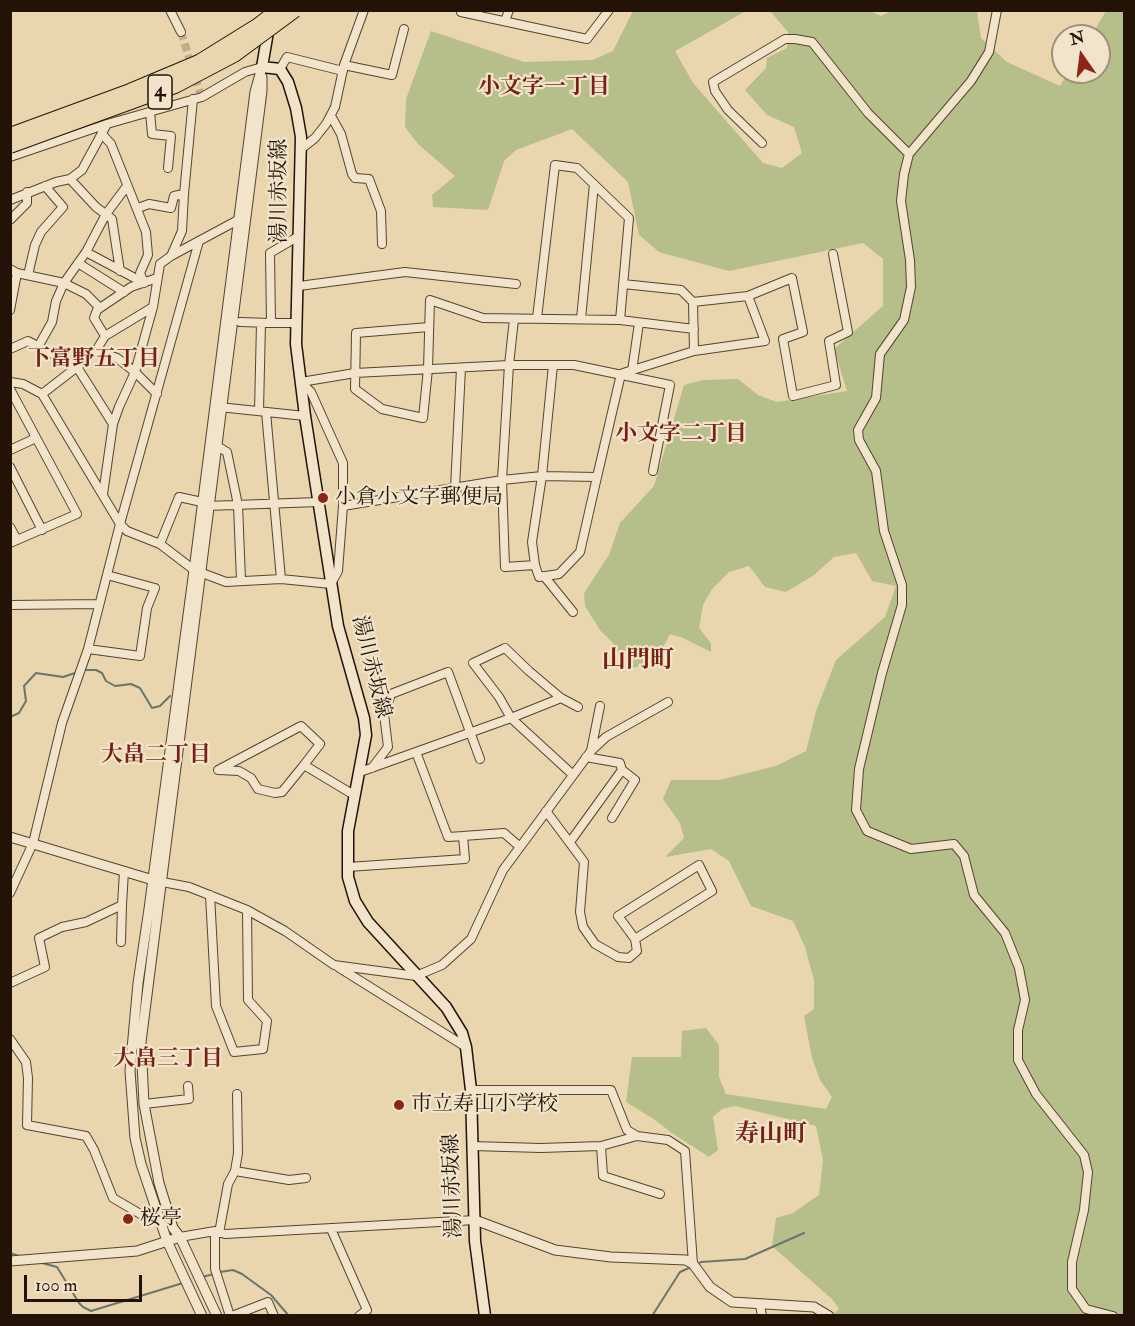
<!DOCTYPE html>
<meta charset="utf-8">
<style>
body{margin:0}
#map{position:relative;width:1135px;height:1326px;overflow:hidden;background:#e9d6ae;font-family:"IM FELL Double Pica",serif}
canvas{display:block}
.frame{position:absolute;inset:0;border:12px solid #221306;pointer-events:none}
.north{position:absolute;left:1051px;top:24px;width:60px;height:60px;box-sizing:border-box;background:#f1e4ca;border:2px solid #9e907c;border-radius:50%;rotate:346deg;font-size:16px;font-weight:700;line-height:24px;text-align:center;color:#221306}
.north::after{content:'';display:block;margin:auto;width:21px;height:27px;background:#8f2418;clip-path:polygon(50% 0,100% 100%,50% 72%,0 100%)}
.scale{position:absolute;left:24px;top:1275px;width:118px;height:27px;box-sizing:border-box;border:3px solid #221306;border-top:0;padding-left:8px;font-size:18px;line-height:21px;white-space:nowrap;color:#221306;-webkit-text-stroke:4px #f1e4ca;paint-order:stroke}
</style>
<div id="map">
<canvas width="1135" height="1326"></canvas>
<div class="frame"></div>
<div class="north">N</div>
<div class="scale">100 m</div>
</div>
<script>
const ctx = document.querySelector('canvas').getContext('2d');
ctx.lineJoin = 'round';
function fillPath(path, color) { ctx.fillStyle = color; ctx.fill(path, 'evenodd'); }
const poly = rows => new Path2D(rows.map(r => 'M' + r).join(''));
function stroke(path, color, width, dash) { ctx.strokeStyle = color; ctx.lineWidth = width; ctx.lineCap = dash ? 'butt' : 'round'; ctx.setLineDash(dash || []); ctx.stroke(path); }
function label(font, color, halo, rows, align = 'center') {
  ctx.font = font + ' "IM FELL Double Pica","Noto Serif JP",serif'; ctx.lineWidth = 4.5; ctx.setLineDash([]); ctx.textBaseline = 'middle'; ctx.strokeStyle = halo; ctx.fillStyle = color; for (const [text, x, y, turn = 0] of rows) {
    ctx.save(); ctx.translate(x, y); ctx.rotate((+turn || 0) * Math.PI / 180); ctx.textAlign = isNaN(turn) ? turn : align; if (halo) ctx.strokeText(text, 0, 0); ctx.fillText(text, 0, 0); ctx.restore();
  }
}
fillPath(poly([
 [633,11,746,11,675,51,693,83,763,163,782,168,802,153,794,127,767,115,745,90,766,68,767,58,787,48,788,32,770,11,870,11,881,16,892,11,977,11,981,38,1007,62,1060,86,1069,72,1099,72,1099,36,1091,36,1106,11,1124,11,1124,1315,832,1315,839,1309,833,1300,772,1246,776,1218,793,1213,819,1195,823,1160,816,1126,735,1106,722,1109,713,1117,718,1150,709,1157,672,1133,655,1120,626,1102,632,1057,681,1057,682,1031,706,1028,719,1045,719,1077,726,1094,826,1109,832,1097,820,1080,812,1058,804,1016,814,1009,814,980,805,947,793,921,751,906,729,861,711,849,665,857,684,838,680,823,663,799,671,780,719,780,776,766,806,751,816,711,836,660,885,617,896,586,872,581,856,553,834,557,814,575,786,592,765,587,749,566,729,572,712,589,703,605,699,628,711,643,711,652,683,638,670,634,662,650,647,665,626,669,614,644,600,630,585,606,584,593,609,555,620,523,654,486,684,385,703,380,738,379,758,395,777,402,847,391,834,349,883,306,883,259,863,243,729,271,659,252,639,235,628,182,572,129,516,150,504,161,488,210,433,207,432,195,455,176,418,144,405,127,406,99,431,31,524,62,593,60,613,51]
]), '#b6be8a');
stroke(poly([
 [83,670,96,670,102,673,106,681,115,686,131,684,140,688,152,708,160,706,170,696],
 [10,717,19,713,26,701,24,686,36,673,63,677,78,672],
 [10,1253,22,1257],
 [42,1263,57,1267,79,1303,83,1307,91,1311,183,1283],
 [696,1265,701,1262,745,1259,804,1233],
 [220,1272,233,1270,242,1274,271,1295,289,1316],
 [202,1277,214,1274],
 [652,1316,680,1272,691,1267]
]), '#69766c', 2);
stroke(poly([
 [181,32,200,93]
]), '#c1af8c', 8, [8, 4]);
const minor = poly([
 [170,10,181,32],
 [461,10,461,12,587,39,609,10],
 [997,10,989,52,971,81,909,154,904,174,901,201,910,260,911,287,904,320,880,354,876,398,858,430,859,440,876,471,884,531,902,585,902,605,882,673,859,769,856,810,867,831,911,849,954,844,964,856,974,895,1005,933,1019,968,1025,1000,1018,1030,1018,1060,1036,1094,1084,1155,1088,1172,1084,1210,1072,1262,1072,1289,1086,1309,1113,1316],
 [505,21,509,10],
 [344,65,392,75,404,29],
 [280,69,287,57,343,71],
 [150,112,152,134,171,136,168,168],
 [331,116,341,134,352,174,355,178,369,179,381,211,382,244],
 [102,134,111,144,146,232,148,255,140,273,144,283],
 [762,143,728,110,715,91,713,82,785,39,795,39,812,42,868,113,909,154],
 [301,149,315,138,326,124,335,107,344,65,364,10],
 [10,157,107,124],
 [70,179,96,207,112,219,120,271],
 [10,200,56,182,70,179,82,170,107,124,202,97,245,72,262,67],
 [138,208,149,204,171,208,174,196,184,194,193,99],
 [10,220,27,203,27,192],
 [86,252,144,283],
 [171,256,182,231,184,194],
 [78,263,124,292],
 [10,269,17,273,64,283,86,294,100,308],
 [28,275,35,245,41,232,63,207,45,186],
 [623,284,681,290,693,302],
 [299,286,405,272,516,284],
 [10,310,17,273],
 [537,318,555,165,577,168,629,218,620,320],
 [514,319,509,365,502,480,505,567,535,565,532,542,542,476,553,365],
 [581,319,594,184],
 [240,322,271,323,270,253,299,236],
 [271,323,297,323],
 [429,327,356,333,355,389,382,409,423,418,428,369,430,300,483,318,620,320,694,329],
 [105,336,94,318,97,310,131,287,157,278],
 [38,347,52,322,56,301,64,283,86,252,106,214,127,186],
 [10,349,28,341,77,367,113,424],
 [694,351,693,302,748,296,792,278,803,332,783,339,793,396,836,385,829,341,848,332,833,254],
 [94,352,101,352,117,358,135,372,157,394],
 [632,371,639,323],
 [623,373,694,351,765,341,748,296],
 [10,382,23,384,42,394,120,524,127,531,160,544,194,570,226,582,281,579,331,584,338,571,343,506,502,480,542,476,597,477,621,374],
 [301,382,355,373,509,365,574,365,670,385,653,471],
 [301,382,311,392,343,463,343,506],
 [10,389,77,514,10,543],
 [42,394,77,367,97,349,105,336,153,307],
 [219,407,305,416],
 [259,411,261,323],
 [266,412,281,579],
 [217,446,227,452,238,505,241,580],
 [10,450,36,438],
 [10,467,42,530],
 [455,488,461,368],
 [103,494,113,424,119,407,135,372,153,307,160,264,171,256,238,220],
 [206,506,319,502],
 [10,527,17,540],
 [160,544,179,497,202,502],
 [535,565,539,577,559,574,580,552,597,477],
 [544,576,573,612],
 [10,605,99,604],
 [505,648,529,671,561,698,511,718,499,697,473,663,505,648],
 [88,649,140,656,147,608,155,588,107,575],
 [561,698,578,707],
 [591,751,600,706],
 [416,752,448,837,463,836],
 [586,757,620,763,622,770,635,780,612,818],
 [304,765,282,792,275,793,258,789,251,778,239,771,218,770,301,726,320,744,304,765,354,795],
 [372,768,388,747,384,714,391,694,448,672,480,759],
 [360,772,511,718,572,774],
 [546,811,584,862,580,912,583,927,595,944,618,957,629,958,637,951,635,939],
 [570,842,622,770],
 [699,865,712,891,635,939,618,916,699,865],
 [348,867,465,859,463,836,504,833,520,847],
 [157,881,189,887,247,910,285,931,334,965,416,976,442,965,471,939,503,870,591,751,606,737,668,702],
 [10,893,33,843,62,723,88,649,120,524,199,241],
 [210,895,216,1006,234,1052,263,1049,267,1021,248,1000,247,910],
 [122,905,124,871],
 [338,967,466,1047],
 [10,983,45,967,39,938,62,927,86,922,122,905,121,942],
 [10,1039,26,1062,28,1078,27,1125,86,1136,94,1150,113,1198,142,1215,158,1219],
 [471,1090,611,1090,627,1130,637,1136,668,1140,685,1151,693,1264],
 [144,1104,189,1099,188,1086],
 [472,1146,541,1148,601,1146,637,1136],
 [601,1146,603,1176,660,1194],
 [235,1171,289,1180,306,1178],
 [331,1229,367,1310,359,1316],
 [215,1231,215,1269,230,1316],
 [219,1233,228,1184,235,1171,238,1153,237,1094],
 [180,1237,215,1231,225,1234,475,1220],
 [760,1305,762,1316],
 [232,1316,268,1302,274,1316]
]);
const tertiary = poly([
 [10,837,153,880],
 [475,1220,555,1250,611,1257,686,1260,693,1264,710,1287,732,1302,814,1307,829,1316],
 [10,1261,137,1251,180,1237],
 [202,1316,167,1241,141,1164,135,1138,130,1071,138,983,149,909,194,570,255,92,262,67],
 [217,1316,180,1237,173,1228,159,1183,144,1104,141,1042,262,91,262,77]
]);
const secondary = poly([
 [269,26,262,67,280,69,288,82,296,108,301,137,296,344,305,416,338,626,364,718,366,735,348,831,348,877,355,901,368,922,446,1007,462,1033,466,1047,471,1090,475,1241,485,1316]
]);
stroke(minor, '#544430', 10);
stroke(tertiary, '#544430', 11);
stroke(secondary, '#221306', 13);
stroke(minor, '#f1e4ca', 8);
stroke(tertiary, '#f1e4ca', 9);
stroke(secondary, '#f1e4ca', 10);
const motorwayBridge = poly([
 [10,135,130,91,199,62,257,26,278,10],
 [10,146,175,86,234,55,295,10]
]);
stroke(motorwayBridge, '#221306', 16, []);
stroke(motorwayBridge, '#e9d6ae', 14);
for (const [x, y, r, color] of [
 [323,498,6,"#8f2418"],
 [399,1105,6,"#8f2418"],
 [128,1219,6,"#8f2418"]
]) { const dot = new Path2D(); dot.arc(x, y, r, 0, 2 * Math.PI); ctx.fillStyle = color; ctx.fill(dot); stroke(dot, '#f1e4ca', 2); }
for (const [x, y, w] of [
 [160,92,24]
]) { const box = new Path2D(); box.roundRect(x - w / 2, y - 17, w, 34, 4.5); ctx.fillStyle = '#f1e4ca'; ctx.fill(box); stroke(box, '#221306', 1.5); }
label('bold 20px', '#221306', null, [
 ["4",160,92]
]);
label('21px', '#221306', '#f1e4ca', [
 ["湯川赤坂線",280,191,-90],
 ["湯川赤坂線",370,667,76],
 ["湯川赤坂線",454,1186,-92]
]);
label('21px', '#221306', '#f1e4ca', [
 ["小倉小文字郵便局",335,498],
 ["市立寿山小学校",411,1105],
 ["桜亭",140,1219]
], 'left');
label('bold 22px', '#7a1f14', '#f1e4ca', [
 ["小文字一丁目",544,88],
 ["下富野五丁目",94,360],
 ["小文字二丁目",681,435],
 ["大畠二丁目",156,756],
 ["大畠三丁目",168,1060]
]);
label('bold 24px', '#7a1f14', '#f1e4ca', [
 ["山門町",638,662],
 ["寿山町",771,1136]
]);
</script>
